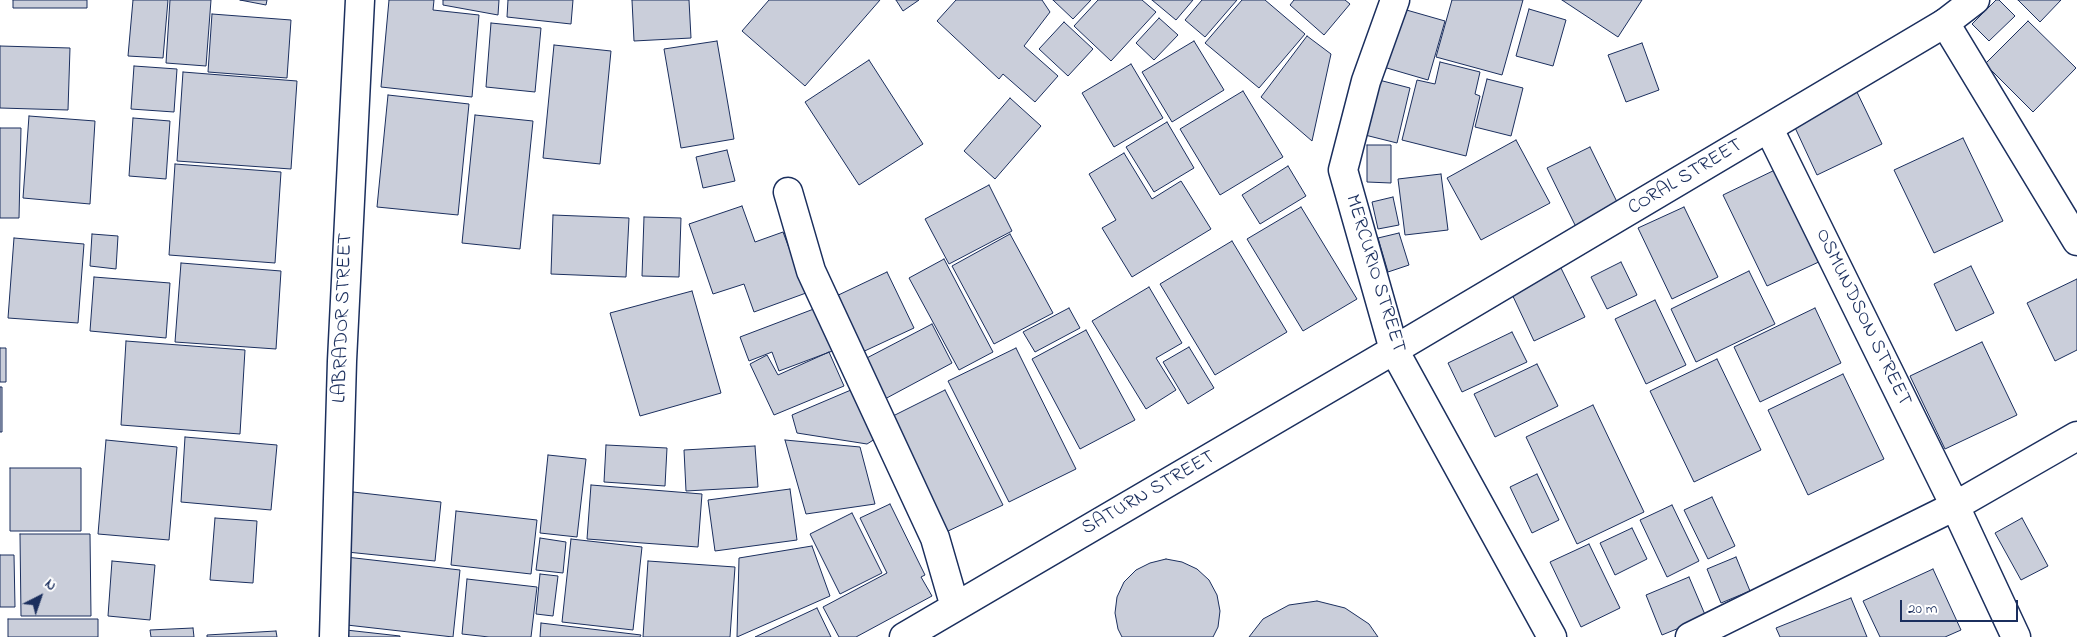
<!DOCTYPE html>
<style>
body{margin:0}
#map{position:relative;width:2077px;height:637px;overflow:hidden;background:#fff;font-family:"Indie Flower",sans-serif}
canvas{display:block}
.north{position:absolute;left:15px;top:572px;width:50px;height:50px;-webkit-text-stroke:4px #fff;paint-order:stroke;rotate:41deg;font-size:14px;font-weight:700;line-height:20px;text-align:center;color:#1b2f5e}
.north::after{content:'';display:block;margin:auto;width:18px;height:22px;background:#1b2f5e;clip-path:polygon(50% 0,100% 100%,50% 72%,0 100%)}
.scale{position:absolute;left:1900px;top:600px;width:118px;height:22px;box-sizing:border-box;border:2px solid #1b2f5e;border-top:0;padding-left:6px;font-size:15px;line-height:18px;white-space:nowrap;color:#1b2f5e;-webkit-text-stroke:4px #fff;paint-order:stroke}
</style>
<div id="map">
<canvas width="2077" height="637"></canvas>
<div class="north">N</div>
<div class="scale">20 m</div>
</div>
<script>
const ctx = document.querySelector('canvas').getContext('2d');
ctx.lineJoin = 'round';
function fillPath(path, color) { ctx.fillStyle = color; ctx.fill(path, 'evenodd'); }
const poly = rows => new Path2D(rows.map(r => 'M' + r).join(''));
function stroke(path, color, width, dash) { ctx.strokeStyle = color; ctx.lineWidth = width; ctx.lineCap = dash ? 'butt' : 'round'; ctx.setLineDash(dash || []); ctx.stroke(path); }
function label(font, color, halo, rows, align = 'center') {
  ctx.font = font + ' "Indie Flower",sans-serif'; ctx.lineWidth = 4; ctx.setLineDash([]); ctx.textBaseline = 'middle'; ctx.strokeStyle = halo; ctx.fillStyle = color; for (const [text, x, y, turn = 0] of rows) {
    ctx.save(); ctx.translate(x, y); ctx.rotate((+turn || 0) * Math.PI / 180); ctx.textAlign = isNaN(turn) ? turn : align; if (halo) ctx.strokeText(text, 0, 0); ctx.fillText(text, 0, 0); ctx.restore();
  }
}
const building = poly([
 [13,0,87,0,87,8,13,8,13,0],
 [133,0,168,0,163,58,128,56,133,0],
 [170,0,211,0,206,66,166,63,170,0],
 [240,0,267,0,266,5,240,0],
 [389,0,434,0,433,10,479,15,472,97,381,87,389,0],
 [443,0,499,0,498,15,443,5,443,0],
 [508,0,573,0,571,24,507,17,508,0],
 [632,0,689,0,691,38,634,41,632,0],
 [769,0,880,0,805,86,742,31,769,0],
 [896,0,919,0,903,11,896,0],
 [956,0,1042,0,1050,12,1024,46,1058,76,1035,102,1003,74,999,79,937,21,956,0],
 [1053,0,1091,0,1073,19,1053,0],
 [1098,0,1142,0,1156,12,1111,61,1074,26,1098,0],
 [1152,0,1193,0,1176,20,1152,0],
 [1202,0,1237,0,1205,37,1185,20,1202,0],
 [1242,0,1265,0,1305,34,1259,88,1205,43,1242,0],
 [1294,0,1345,0,1350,4,1324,35,1290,5,1294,0],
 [1452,0,1523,0,1502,75,1436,57,1452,0],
 [1562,0,1642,0,1618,37,1562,0],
 [1996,0,1999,0,2015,16,1989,41,1972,24,1996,0],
 [2018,0,2061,0,2040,22,2018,0],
 [1396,7,1445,21,1428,80,1380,66,1396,7],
 [1529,9,1566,20,1553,66,1516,56,1529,9],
 [212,14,291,20,287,78,208,72,212,14],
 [1159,18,1178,35,1154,60,1136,43,1159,18],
 [2028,21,2076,68,2033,112,1985,64,2028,21],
 [1064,22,1093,49,1068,76,1039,49,1064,22],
 [491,23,541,28,535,92,486,87,491,23],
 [1307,36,1331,54,1312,141,1261,97,1307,36],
 [717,41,734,139,681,148,664,49,717,41],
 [1194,41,1224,90,1172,122,1142,72,1194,41],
 [1642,43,1659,90,1626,102,1608,55,1642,43],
 [554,45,611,51,600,164,543,158,554,45],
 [0,46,70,48,68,110,0,108,0,46],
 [869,60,923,144,859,185,805,102,869,60],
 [1440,62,1480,72,1475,94,1480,96,1466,156,1402,140,1417,80,1435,84,1440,62],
 [1131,64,1163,118,1114,147,1082,93,1131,64],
 [134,66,177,69,174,112,131,109,134,66],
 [183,72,297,81,291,169,177,161,183,72],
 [1375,79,1410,88,1397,143,1361,134,1375,79],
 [1487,79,1523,88,1511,136,1475,127,1487,79],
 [1855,88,1882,144,1817,175,1791,119,1855,88],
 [1243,91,1283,157,1220,195,1180,129,1243,91],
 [388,95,469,104,458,215,377,207,388,95],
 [1010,98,1041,126,995,179,964,151,1010,98],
 [475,115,533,121,520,249,462,243,475,115],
 [29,116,95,121,90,204,23,198,29,116],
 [133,118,170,121,166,179,129,176,133,118],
 [1167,122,1194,168,1154,192,1126,147,1167,122],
 [0,128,21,128,19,218,0,218,0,128],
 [1963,138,2003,221,1934,253,1894,170,1963,138],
 [1516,140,1550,203,1481,240,1447,178,1516,140],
 [1367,145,1391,145,1391,183,1367,182,1367,145],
 [1590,147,1619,206,1576,227,1547,168,1590,147],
 [727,150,735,181,703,188,696,157,727,150],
 [1124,153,1152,199,1181,181,1211,229,1132,277,1102,228,1116,220,1089,174,1124,153],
 [175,164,281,172,275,263,169,255,175,164],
 [1288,166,1306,196,1260,224,1242,195,1288,166],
 [1779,168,1823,260,1767,286,1723,195,1779,168],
 [1441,174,1448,230,1405,235,1398,179,1441,174],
 [989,185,1012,231,949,264,925,219,989,185],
 [1393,197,1399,225,1378,229,1372,202,1393,197],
 [742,206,755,242,783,232,806,293,754,312,744,284,713,294,689,224,742,206],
 [1301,207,1357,299,1303,331,1247,239,1301,207],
 [1684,207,1718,277,1672,299,1638,228,1684,207],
 [553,215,629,218,626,277,551,274,553,215],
 [644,217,681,218,679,277,642,276,644,217],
 [1399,233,1409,265,1388,272,1378,238,1399,233],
 [92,234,118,236,116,269,90,266,92,234],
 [1010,234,1053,313,994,344,952,266,1010,234],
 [14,238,84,244,78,323,8,318,14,238],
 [1232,241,1287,332,1215,375,1160,284,1232,241],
 [944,259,993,352,959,370,909,278,944,259],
 [1621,262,1637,295,1607,309,1591,277,1621,262],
 [181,263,281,271,276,349,175,342,181,263],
 [1560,266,1585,317,1534,341,1510,290,1560,266],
 [1971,266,1994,313,1956,331,1934,284,1971,266],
 [1749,271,1775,324,1696,362,1671,309,1749,271],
 [887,272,914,328,856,355,830,299,887,272],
 [94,277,170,283,166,338,90,331,94,277],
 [2077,279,2077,350,2055,361,2027,303,2077,279],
 [1149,287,1182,343,1156,358,1176,390,1146,409,1092,321,1149,287],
 [692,291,721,393,640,416,610,313,692,291],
 [1655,300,1686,365,1646,384,1615,319,1655,300],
 [819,307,835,350,779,371,772,352,749,361,740,337,819,307],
 [1069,308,1080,328,1035,352,1023,332,1069,308],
 [1815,308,1841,363,1760,402,1734,347,1815,308],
 [932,324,952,363,883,400,863,360,932,324],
 [1086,330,1135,420,1080,449,1032,359,1086,330],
 [1512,332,1527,362,1462,392,1448,363,1512,332],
 [126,341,245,350,240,434,121,425,126,341],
 [1982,342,2017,415,1945,449,1910,376,1982,342],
 [1189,347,1214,388,1188,404,1163,362,1189,347],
 [0,348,6,348,6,382,0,382,0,348],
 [1016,348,1076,469,1009,502,948,381,1016,348],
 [829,352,844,386,774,415,750,364,767,355,778,375,829,352],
 [1717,359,1761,450,1694,482,1650,391,1717,359],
 [1537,364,1558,406,1495,437,1474,394,1537,364],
 [1843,374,1884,459,1808,495,1768,410,1843,374],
 [0,387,2,387,2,432,0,432,0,387],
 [858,387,883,434,867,444,797,433,792,415,858,387],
 [945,390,1003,505,946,532,889,418,945,390],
 [1593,405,1644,512,1577,544,1526,437,1593,405],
 [185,437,277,445,271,510,181,502,185,437],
 [106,440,177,447,169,540,98,534,106,440],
 [785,440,860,447,875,504,806,514,785,440],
 [606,445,667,448,665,486,604,482,606,445],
 [755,446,758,487,686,491,684,450,755,446],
 [548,455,586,459,577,537,540,533,548,455],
 [10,468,81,468,81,531,10,531,10,468],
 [1537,474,1559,520,1532,533,1510,487,1537,474],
 [591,485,702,494,698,547,587,539,591,485],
 [790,489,797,540,715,551,708,500,790,489],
 [353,492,441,502,435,561,347,552,353,492],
 [1712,497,1735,546,1708,559,1684,510,1712,497],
 [890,504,925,575,921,577,932,596,856,637,839,637,823,607,887,573,860,518,890,504],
 [1672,505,1699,561,1667,577,1640,520,1672,505],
 [456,511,537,520,531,574,451,565,456,511],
 [852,513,882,573,840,594,810,534,852,513],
 [215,518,257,521,253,583,210,580,215,518],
 [2022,518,2048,566,2021,580,1995,533,2022,518],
 [1632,528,1647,559,1615,575,1600,543,1632,528],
 [20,534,90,534,91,616,21,616,20,534],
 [540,538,566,542,563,573,536,570,540,538],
 [571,539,642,547,633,630,562,622,571,539],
 [1589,544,1620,608,1581,627,1550,562,1589,544],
 [812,546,830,596,737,637,739,558,812,546],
 [0,555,14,555,15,607,0,607,0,555],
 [346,557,460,570,453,637,338,624,346,557],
 [1736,557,1750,591,1721,603,1707,569,1736,557],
 [1166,559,1182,562,1197,569,1209,580,1217,595,1220,611,1218,627,1213,637,1122,637,1118,629,1115,613,1117,597,1124,582,1136,570,1150,563,1166,559],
 [112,561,155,565,150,620,108,616,112,561],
 [648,561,735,567,730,637,643,637,648,561],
 [1933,569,1961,630,1945,637,1880,637,1863,601,1933,569],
 [540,574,558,576,553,616,536,614,540,574],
 [1689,577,1706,617,1662,635,1646,595,1689,577],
 [467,579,537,587,531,637,489,637,462,634,467,579],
 [1851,598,1867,637,1780,637,1776,628,1851,598],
 [1317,601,1345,608,1369,624,1378,637,1249,637,1263,619,1289,605,1317,601],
 [817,608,831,637,755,637,817,608],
 [8,619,98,619,98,637,8,637,8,619],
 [541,623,641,635,640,637,540,637,541,623],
 [193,628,194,637,151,637,150,630,193,628],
 [346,630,400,636,400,637,345,637,346,630],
 [276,631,277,637,207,637,207,635,276,631]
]);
fillPath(building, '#caceda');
stroke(building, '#1b2f5e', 1);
const street = poly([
 [1945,23,2077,241],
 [1769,129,1955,506,2016,637],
 [788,192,811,271,935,538,955,607],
 [334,637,342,361,360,0],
 [904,637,1394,350,1343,170,1366,81,1395,0],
 [1690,637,1955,506,2077,436]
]);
const secondary = poly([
 [1552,637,1394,350,1945,23,1975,0]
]);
stroke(street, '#1b2f5e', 31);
stroke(secondary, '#1b2f5e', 31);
stroke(street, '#fff', 28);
stroke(secondary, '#fff', 28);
label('20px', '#1b2f5e', '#fff', [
 ["CORAL STREET",1686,178,-31],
 ["MERCURIO STREET",1374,274,73],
 ["LABRADOR STREET",344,318,-88],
 ["OSMUNDSON STREET",1862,318,64],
 ["SATURN STREET",1149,494,-30]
]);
</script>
